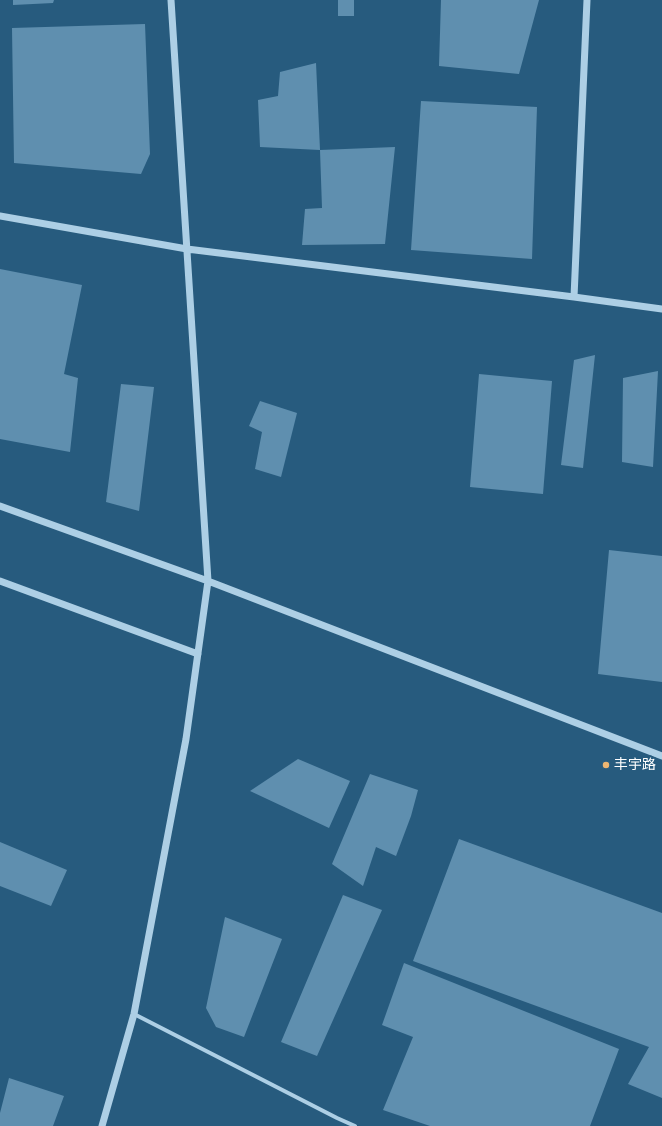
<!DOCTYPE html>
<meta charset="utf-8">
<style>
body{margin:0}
canvas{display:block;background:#275b7e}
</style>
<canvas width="662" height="1126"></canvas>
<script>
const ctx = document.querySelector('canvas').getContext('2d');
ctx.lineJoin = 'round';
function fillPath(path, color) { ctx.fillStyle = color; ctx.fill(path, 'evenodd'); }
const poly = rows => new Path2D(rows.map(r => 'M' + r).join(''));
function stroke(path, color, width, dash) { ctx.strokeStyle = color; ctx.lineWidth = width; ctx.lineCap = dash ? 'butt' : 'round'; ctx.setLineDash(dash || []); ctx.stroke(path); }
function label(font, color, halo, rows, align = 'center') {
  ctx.font = font + ' "Fira Sans Condensed","Noto Sans SC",sans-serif'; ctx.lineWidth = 4; ctx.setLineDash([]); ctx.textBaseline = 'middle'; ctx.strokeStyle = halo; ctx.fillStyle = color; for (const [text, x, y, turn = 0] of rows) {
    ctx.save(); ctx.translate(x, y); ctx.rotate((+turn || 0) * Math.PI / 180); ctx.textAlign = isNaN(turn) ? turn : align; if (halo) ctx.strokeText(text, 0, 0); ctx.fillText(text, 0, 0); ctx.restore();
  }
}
fillPath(poly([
 [13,0,54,0,53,3,13,5],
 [338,0,354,0,354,16,338,16],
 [441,0,539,0,519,74,439,66],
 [145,24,150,154,141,174,14,163,12,28],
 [316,63,320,150,395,147,385,244,302,245,305,209,322,208,320,150,260,147,258,100,278,96,280,72],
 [421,101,537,107,532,259,411,250],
 [0,269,82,285,64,374,78,378,70,452,0,439],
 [595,355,583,468,561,465,574,360],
 [658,371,653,467,622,462,623,378],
 [479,374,552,381,543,494,470,487],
 [121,384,154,387,139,511,106,502],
 [260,401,297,413,281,477,255,469,262,432,249,426],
 [609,550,662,556,662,682,598,674],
 [298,759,350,781,329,828,250,791],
 [370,774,418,790,411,816,396,856,376,847,363,886,332,864],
 [459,839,662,913,662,1098,628,1084,649,1047,413,961],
 [0,842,67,870,51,906,0,886],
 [343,895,382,910,317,1056,281,1042],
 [225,917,282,939,244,1037,216,1027,206,1008],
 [404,963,619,1049,590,1126,430,1126,383,1110,413,1037,382,1025],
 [9,1078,64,1096,53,1126,0,1126,0,1113]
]), '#5f8faf');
stroke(poly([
 [134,1014,337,1118,355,1126]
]), '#adcfe5', 4);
stroke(poly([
 [0,216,187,249,574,297,662,309],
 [574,297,587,0],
 [0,506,208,581,662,756],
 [0,581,198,654],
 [102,1126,134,1014,186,739,208,581,171,0]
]), '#adcfe5', 7);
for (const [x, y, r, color] of [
 [606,765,4,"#edb672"]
]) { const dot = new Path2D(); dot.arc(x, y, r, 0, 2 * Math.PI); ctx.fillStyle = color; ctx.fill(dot); stroke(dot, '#275b7e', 1.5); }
label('14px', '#fff', '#275b7e', [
 ["丰宇路",614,765]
], 'left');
</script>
